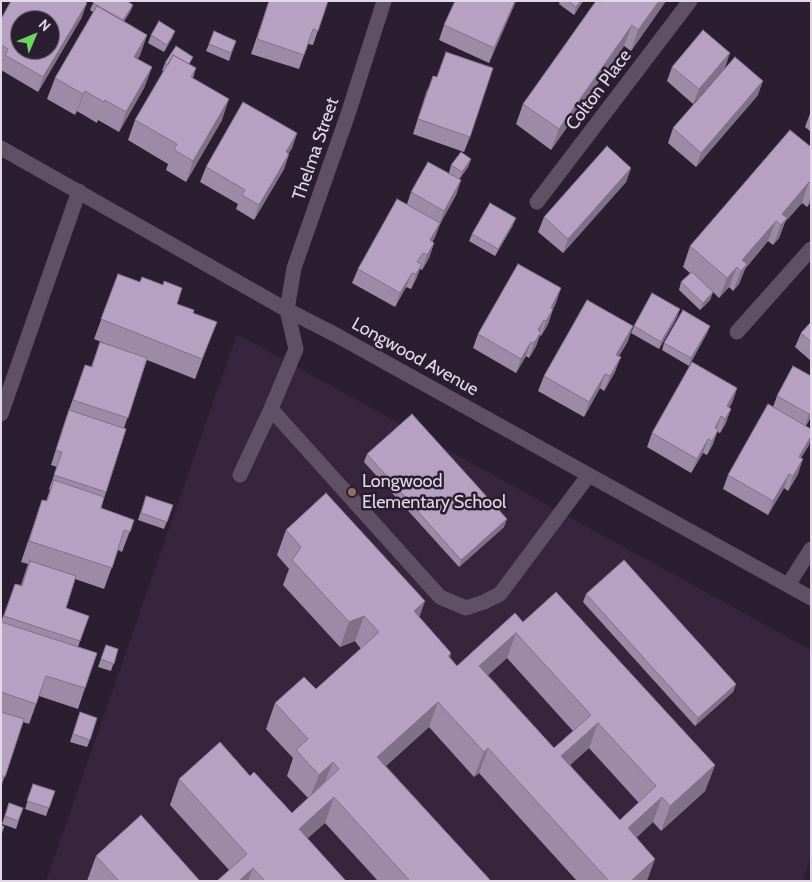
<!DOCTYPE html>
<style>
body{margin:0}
#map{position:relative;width:812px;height:882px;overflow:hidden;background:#2b1e31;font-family:Cabin,sans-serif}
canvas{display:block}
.frame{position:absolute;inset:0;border:2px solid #e2d9e6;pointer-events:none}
.north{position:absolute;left:10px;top:10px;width:50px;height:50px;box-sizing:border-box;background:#2b1e31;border:1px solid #746979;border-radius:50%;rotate:45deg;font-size:14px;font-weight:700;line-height:20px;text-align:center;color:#e2d9e6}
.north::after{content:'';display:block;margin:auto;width:18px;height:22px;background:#6dd361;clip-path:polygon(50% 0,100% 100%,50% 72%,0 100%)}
</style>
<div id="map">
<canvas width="812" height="882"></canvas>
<div class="frame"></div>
<div class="north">N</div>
</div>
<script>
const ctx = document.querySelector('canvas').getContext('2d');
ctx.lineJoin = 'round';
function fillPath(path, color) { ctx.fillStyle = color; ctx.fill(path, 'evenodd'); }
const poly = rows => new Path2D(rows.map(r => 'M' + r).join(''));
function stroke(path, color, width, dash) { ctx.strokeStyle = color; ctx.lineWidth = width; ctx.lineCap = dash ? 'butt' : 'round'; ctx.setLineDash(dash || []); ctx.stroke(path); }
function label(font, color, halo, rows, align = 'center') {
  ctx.font = font + ' Cabin,sans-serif'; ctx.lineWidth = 5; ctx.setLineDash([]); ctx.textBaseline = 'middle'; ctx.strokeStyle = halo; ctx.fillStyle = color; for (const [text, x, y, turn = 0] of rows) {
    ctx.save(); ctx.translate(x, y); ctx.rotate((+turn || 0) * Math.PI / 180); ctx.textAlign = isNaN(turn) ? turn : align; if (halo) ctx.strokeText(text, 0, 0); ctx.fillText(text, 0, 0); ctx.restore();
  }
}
fillPath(poly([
 [237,334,811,650,811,857,803,881,46,881]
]), '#36253d');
stroke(poly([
 [1,148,287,310,336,335,811,598],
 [537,202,690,1],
 [737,332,811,249],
 [271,409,440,597,466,608,484,602,500,594,588,476],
 [1,414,79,191],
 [240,475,271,409,296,349,287,310,294,268,348,114,384,1],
 [788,585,811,549]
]), '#5f5066', 15);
fillPath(poly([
 [94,1,133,5,130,12,124,21,147,35,140,55,138,59,152,67,144,88,119,132,98,120,97,123,77,111,75,115,47,99,55,78,93,12,90,10],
 [269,1,328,1,313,45,308,44,299,69,251,54],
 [455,1,516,1,489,63,439,40,444,25],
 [560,1,583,1,574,15,559,4],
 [602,1,666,1,631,51,624,46,551,150,516,124,523,104],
 [22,2,82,17,38,92,1,70,2,63,1,63,1,19],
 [175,31,172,38,164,52,148,43,151,35],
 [236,41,229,61,206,51,209,44],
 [165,63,190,65,196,68,193,78,222,120,186,182,166,170,168,164,128,140,135,120,164,71,162,71],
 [672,67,725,68,693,104,667,81],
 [437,77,470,137,464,152,413,134,427,90],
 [758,95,696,167,668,143,673,128],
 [811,111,811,132,805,127],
 [297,133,292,148,288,154,289,154,284,169,254,220,236,209,238,204,200,182,206,167],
 [811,147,811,202,807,207,802,203,785,222,779,238,773,245,768,241,745,269,739,284,733,291,729,287,719,298,713,292,710,300,700,310,679,290,681,282,690,273,683,267,690,246],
 [471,159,468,167,459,179,461,180,456,195,440,224,435,237,432,242,434,243,429,258,422,270,420,269,416,279,411,289,406,287,395,307,352,283,358,269,407,204,411,192,453,176,449,173,451,165],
 [631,168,626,182,563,253,538,232,544,217],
 [513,225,495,256,469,241,472,234],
 [118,274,193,313,209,342,195,379,147,360,124,428,126,429,101,508,134,520,122,552,118,550,104,589,75,579,66,608,89,616,78,647,85,688,78,709,39,696,29,724,23,722,1,787,1,622,15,584,21,585,28,564,21,562,42,500,46,501,50,490,49,489,57,467,51,465,64,424,85,365,91,367,100,342,111,346,94,339],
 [556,303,553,309,548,324,541,336,540,335,536,346,529,358,526,356,516,373,473,348,478,334],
 [677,317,659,349,631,333,634,326],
 [811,322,811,361,795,347,801,333],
 [710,326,707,333,689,366,662,350,664,343],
 [628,341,619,356,615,372,604,391,600,388,584,417,538,391,544,376],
 [793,366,811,417,806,426,809,445,801,458,798,474,788,491,784,488,768,515,723,489,728,475,773,407,777,396],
 [737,388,732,403,729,408,726,423,720,433,717,432,713,444,707,455,703,453,691,473,647,447,652,433],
 [367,454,504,527,459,567,364,462],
 [146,496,173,505,164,529,138,520],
 [286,530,425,601,419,617,451,653,450,657,457,666,523,622,715,765,705,791,661,831,653,822,636,838,647,881,577,881,479,773,474,777,429,727,386,766,491,881,378,881,325,823,307,838,346,881,217,881,229,870,170,805,179,779,250,776,292,813,308,798,287,776,293,758,266,729,275,703,316,689,361,649,355,641,340,647,283,585,289,569,277,555],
 [507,658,573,731,554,748,488,675],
 [589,748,639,803,620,820,570,765],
 [586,594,736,684,733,692,695,726,583,602],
 [106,645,118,649,111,671,98,667],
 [80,712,90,740,87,747,70,742],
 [33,784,55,791,46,816,25,809],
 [9,803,23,808,16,829,2,824],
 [96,856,200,881,87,881]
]), '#9d8aa7');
fillPath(poly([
 [515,1,516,1,489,63,494,48],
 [580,1,583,1,574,15,576,7],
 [659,1,666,1,631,51,638,30],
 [87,3,82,17,38,92,43,77],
 [133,5,130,12,120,28,123,20],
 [632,25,624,46,551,150,559,129],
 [175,31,172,38,164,52,167,45],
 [147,35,140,55,127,78,134,57],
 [730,53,725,68,693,104,699,89],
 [152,67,144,88,119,132,126,112],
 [763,81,758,95,696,167,701,153],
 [85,91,77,111,75,115,83,94],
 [229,99,222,120,186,182,193,161],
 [297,133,292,148,281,167,286,152],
 [289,154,284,169,254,220,259,205],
 [471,159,468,167,459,180,462,172],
 [631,168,626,182,563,253,568,239],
 [461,180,456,195,440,224,435,237,425,255,430,240,439,224,444,211],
 [809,182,802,203,785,222,779,238,773,245,781,225,782,214],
 [811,195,811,202,807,207],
 [516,218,513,225,495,256,498,249],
 [776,221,768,241,745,269,739,284,733,291,741,271,742,260],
 [434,243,429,258,422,270,427,255],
 [422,264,416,279,411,289,416,274],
 [737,267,729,287,719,298,727,278],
 [412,273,406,287,395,307,400,293],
 [561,288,556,303,545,322,551,308],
 [713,292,710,300,700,310,703,303],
 [553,309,548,324,541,336,546,321],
 [680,309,677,317,659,349,661,342],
 [544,320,538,334,532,345,538,330],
 [633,326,628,341,611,369,616,355],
 [710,326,707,333,689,366,691,358],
 [541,332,536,346,529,358,534,343],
 [531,342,526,356,516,373,521,359],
 [621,357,615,372,604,391,610,376],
 [605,374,600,388,584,417,589,402],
 [737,388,732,403,723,418,727,406],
 [731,409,726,423,720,433,725,419],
 [811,412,811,417,804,429,809,414],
 [721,416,716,431,715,428],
 [718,430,713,444,707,455,712,441],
 [811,436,811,439,809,445,793,471,799,457],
 [708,439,703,453,691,473,697,459],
 [803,459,798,474,788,491,793,476],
 [789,474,784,488,768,515,773,501],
 [507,519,504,527,459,567,461,560],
 [425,601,416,626,414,611],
 [364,616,355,641,340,647,349,622],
 [516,633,507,658,470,691,479,666],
 [736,684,733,692,695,726,698,718],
 [438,702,429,727,368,782,377,757],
 [598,723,589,748,552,781,561,756],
 [488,748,479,773,474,777,484,752],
 [333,762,323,787,309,800,319,775],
 [715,765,705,791,661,831,670,806],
 [334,797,325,823,290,854,299,829],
 [662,797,653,822,618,854,628,828],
 [655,859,647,881,631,881],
 [253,868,248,881,239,881]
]), '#807188');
const building = poly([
 [11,1,21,1,22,2,23,1,84,1,87,3,43,77,5,55,8,49,1,45,1,19,11,1],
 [20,20,50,20,50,50,20,50,20,20],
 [94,1,127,1,133,5,123,20,93,3,94,1],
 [269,1,328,1,318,31,313,29,304,55,257,39,269,1],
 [455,1,515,1,494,48,444,25,455,1],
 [568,1,580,1,576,7,568,1],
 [596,1,601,2,602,1,659,1,638,30,632,25,559,129,523,104,596,1],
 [97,6,147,35,134,57,152,67,126,112,105,100,104,102,85,91,83,94,55,78,97,6],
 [159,21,175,31,167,45,151,35,159,21],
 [703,30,730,53,699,89,672,67,703,30],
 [214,31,236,41,231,53,209,44,214,31],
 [176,46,193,57,189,64,173,55,168,65,165,63,176,46],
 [446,52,493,68,470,137,418,119,433,76,437,77,446,52],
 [173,55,196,68,191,77,229,99,193,161,174,150,177,144,135,120,173,55],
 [735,57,763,81,701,153,673,128,735,57],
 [243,102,297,133,286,152,289,154,259,205,242,195,245,190,206,167,243,102],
 [790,130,811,147,811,184,809,182,782,214,787,218,781,225,776,221,742,260,747,264,741,271,737,267,727,278,690,246,790,130],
 [607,146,631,168,568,239,544,217,607,146],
 [461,152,471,159,462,172,451,165,461,152],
 [428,162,461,180,444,211,411,192,428,162],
 [397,199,440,223,430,240,434,243,427,255,423,253,417,262,422,264,416,274,412,273,400,293,358,269,397,199],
 [490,203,516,218,498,249,472,234,490,203],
 [518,264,561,288,551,308,553,309,546,321,544,320,538,330,541,332,534,343,531,342,521,359,478,334,518,264],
 [692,272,713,292,703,303,681,282,692,272],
 [118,274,140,282,142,277,163,285,164,281,182,288,177,304,194,310,193,313,217,322,202,359,101,319,118,274],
 [652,293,680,309,661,342,634,326,652,293],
 [587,300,633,326,616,355,621,357,610,376,605,374,589,402,544,376,587,300],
 [683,310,710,326,691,358,664,343,683,310],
 [811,322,811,342,801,333,811,322],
 [100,342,147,358,128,418,73,400,85,365,92,367,100,342],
 [692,362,737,388,727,406,731,409,725,419,721,416,715,428,718,430,712,441,708,439,697,459,652,433,692,362],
 [793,366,811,376,811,412,809,414,777,396,793,366],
 [768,404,811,429,811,436,799,457,803,459,793,476,789,474,773,501,728,475,768,404],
 [69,410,126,429,106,492,54,475,62,452,56,450,69,410],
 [412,414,507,519,461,560,367,454,412,414],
 [54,480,104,497,101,508,134,520,130,532,124,530,112,568,29,541,42,500,47,501,54,480],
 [326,493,425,601,414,611,451,653,448,656,457,666,515,613,523,622,556,592,715,765,670,806,662,797,628,828,655,859,631,881,609,881,488,748,484,752,438,702,377,757,491,881,410,881,334,797,299,829,346,881,265,881,253,868,239,881,217,881,247,854,179,779,220,742,250,776,254,772,292,813,339,769,333,762,319,775,296,750,308,739,275,703,304,677,316,689,379,632,364,616,349,622,292,560,301,547,286,530,326,493],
 [516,633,591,715,554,748,479,666,516,633],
 [598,723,656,786,620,820,561,756,598,723],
 [146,496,173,505,167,522,141,513,146,496],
 [624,560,736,684,698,718,586,594,624,560],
 [30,561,76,576,66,608,89,616,80,641,4,616,15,584,22,586,30,561],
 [1,622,97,653,85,688,46,676,36,704,1,692,1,622],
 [106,645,118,649,114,664,101,659,106,645],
 [1,712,24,719,5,777,1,775,1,712],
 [80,712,97,718,90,740,73,734,80,712],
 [33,784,55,791,49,808,27,801,33,784],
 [9,803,23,808,18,821,5,816,9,803],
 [141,815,200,881,119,881,96,856,141,815],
 [1,826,4,826,1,835,1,826]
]);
fillPath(building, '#b7a1c2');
stroke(building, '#807188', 1);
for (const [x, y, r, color] of [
 [352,492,5,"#8d6e63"]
]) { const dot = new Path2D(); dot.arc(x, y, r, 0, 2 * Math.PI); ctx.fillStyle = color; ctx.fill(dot); stroke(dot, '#2b1e31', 2); }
label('18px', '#e2d9e6', '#2b1e31', [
 ["Colton Place",599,90,-53],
 ["Thelma Street",316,149,-71],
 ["Longwood Avenue",415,357,29]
]);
label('18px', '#e2d9e6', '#2b1e31', [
 ["Longwood",362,482],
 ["Elementary School",362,503]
], 'left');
</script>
